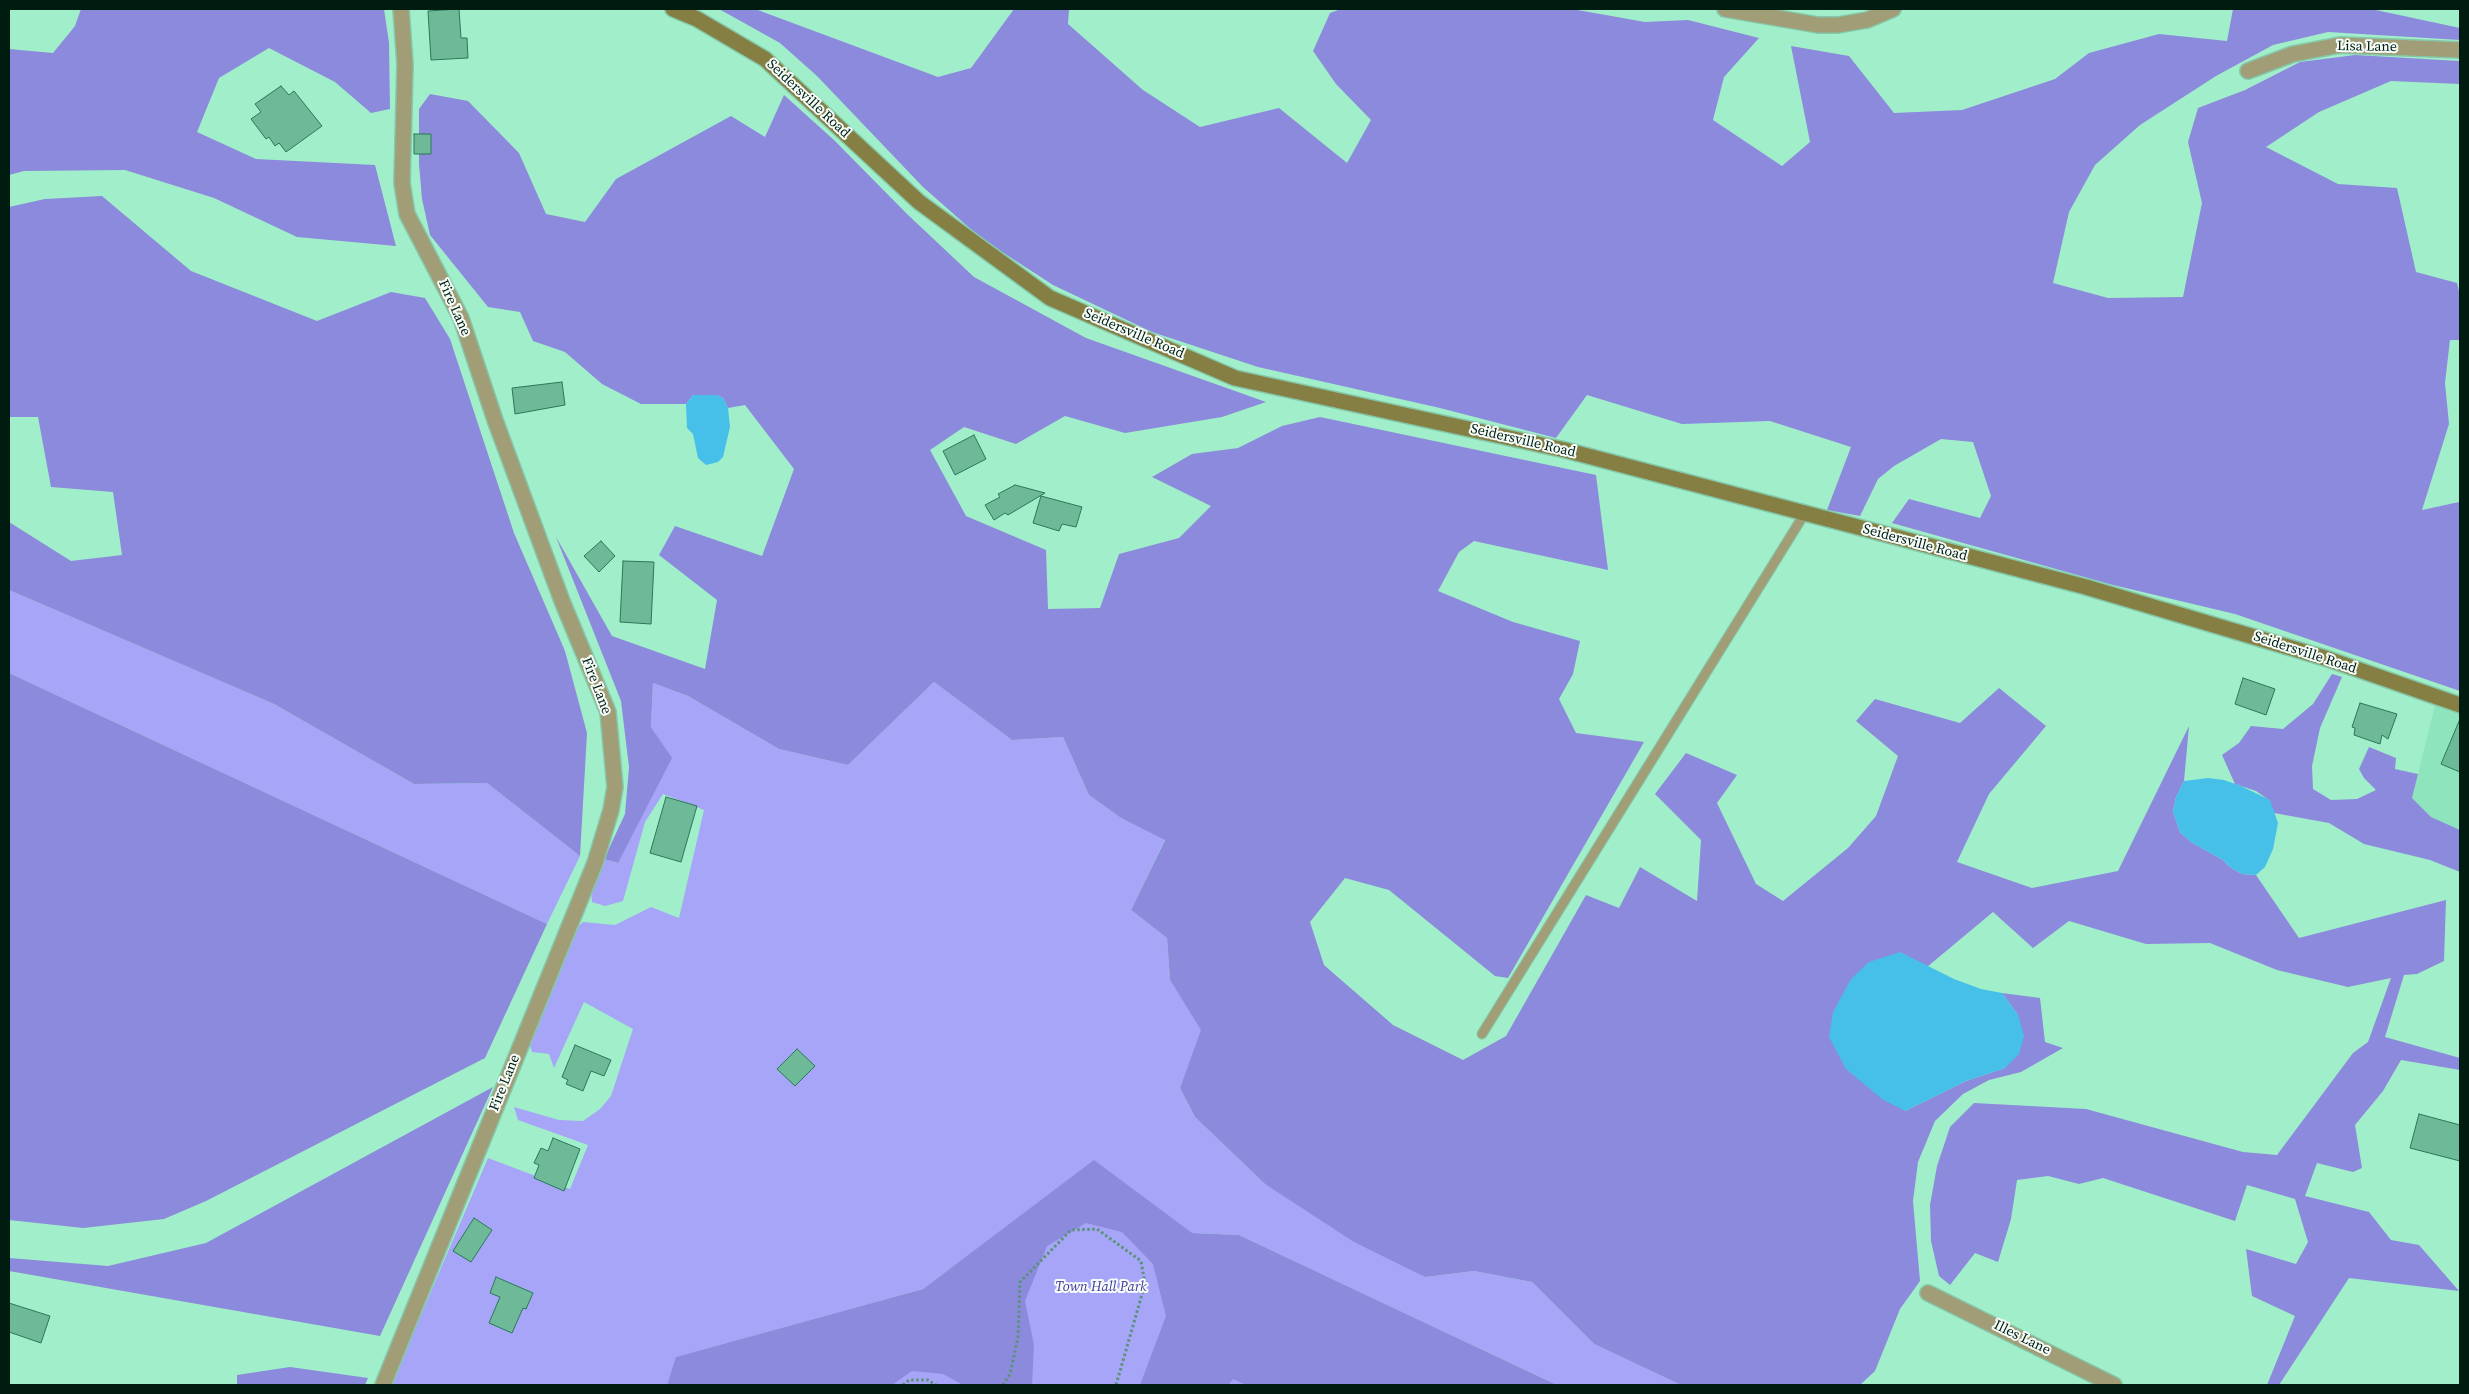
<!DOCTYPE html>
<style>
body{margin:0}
#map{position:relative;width:2469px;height:1394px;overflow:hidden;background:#a1eeca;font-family:"Source Serif 4",serif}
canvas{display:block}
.frame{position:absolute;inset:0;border:10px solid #001c10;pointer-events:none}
</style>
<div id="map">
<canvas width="2469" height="1394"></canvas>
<div class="frame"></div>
</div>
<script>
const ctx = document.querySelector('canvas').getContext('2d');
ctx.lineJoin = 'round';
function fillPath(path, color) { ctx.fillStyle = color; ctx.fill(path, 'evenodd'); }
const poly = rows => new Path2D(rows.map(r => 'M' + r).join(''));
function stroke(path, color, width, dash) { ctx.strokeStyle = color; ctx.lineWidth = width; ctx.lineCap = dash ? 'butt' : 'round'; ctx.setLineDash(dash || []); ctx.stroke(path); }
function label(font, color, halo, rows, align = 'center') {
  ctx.font = font + ' "Source Serif 4",serif'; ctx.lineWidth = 4; ctx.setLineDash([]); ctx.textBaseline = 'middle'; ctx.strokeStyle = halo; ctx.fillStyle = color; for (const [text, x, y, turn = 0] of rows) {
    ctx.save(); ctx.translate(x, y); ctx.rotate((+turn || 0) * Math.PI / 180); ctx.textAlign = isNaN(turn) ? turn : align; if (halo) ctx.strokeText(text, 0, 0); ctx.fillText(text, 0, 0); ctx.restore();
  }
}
fillPath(poly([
 [2435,706,2460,715,2460,830,2431,817,2412,798]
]), '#8ee4bd');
fillPath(poly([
 [9,590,274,704,414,784,487,783,580,856,547,924,9,673],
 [934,682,1012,740,1063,737,1089,795,1121,818,1165,839,1131,910,1167,938,1170,980,1202,1030,1180,1088,1195,1117,1265,1184,1425,1277,1474,1271,1532,1282,1594,1344,1681,1385,1557,1385,1239,1235,1194,1233,1397,1385,825,1385,1089,1165,923,1289,677,1357,667,1385,391,1385,488,1158,570,1189,588,1145,518,1120,514,1107,559,1120,583,1121,600,1109,611,1096,633,1029,584,1002,554,1068,549,1054,532,1052,529,1043,572,933,583,922,615,925,651,907,679,918,704,810,663,794,645,822,623,901,605,906,592,902,591,892,604,859,617,863,671,758,651,727,653,683,688,696,779,749,848,765]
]), '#a6a5f7');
fillPath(poly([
 [81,9,384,9,389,43,390,109,371,113,335,82,269,48,219,78,197,132,256,159,375,165,396,246,297,237,214,198,125,170,24,171,9,175,9,49,53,53,75,26],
 [719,9,755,9,938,77,971,68,1014,9,1069,9,1068,24,1143,90,1200,127,1279,108,1347,163,1371,120,1336,84,1313,51,1330,13,1341,9,1572,9,1645,22,1688,20,1759,38,1724,77,1713,120,1782,166,1810,142,1791,46,1849,56,1894,113,1962,110,2055,79,2089,53,2159,34,2227,41,2233,9,2371,9,2460,28,2460,40,2328,32,2273,45,2216,76,2140,125,2095,165,2069,212,2053,283,2108,298,2183,297,2202,203,2188,142,2198,108,2245,90,2300,62,2355,55,2460,61,2460,84,2391,81,2319,112,2266,147,2338,184,2397,188,2416,272,2457,283,2460,295,2460,340,2450,340,2445,383,2449,424,2422,510,2459,502,2460,691,2235,614,2113,585,1892,523,1909,499,1980,518,1991,496,1973,442,1941,439,1894,466,1878,479,1860,516,1827,510,1851,447,1770,421,1682,424,1587,395,1556,438,1440,408,1258,367,1152,332,1053,285,982,239,923,187,817,76,780,43],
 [430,94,468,101,519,153,546,214,585,222,616,179,731,116,765,137,784,95,834,140,907,214,974,277,1086,338,1266,402,1222,417,1125,433,1065,416,1016,444,964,427,930,450,966,516,1046,550,1048,609,1100,608,1119,554,1179,538,1211,506,1152,477,1192,454,1238,448,1282,426,1320,417,1596,475,1608,570,1474,541,1459,552,1438,591,1513,622,1580,641,1573,674,1559,699,1576,733,1644,742,1508,978,1495,976,1389,890,1345,878,1310,922,1324,965,1393,1025,1463,1060,1506,1036,1586,895,1619,908,1640,867,1697,901,1701,840,1655,794,1686,753,1737,775,1717,803,1756,884,1783,901,1848,848,1876,816,1898,756,1856,721,1875,699,1960,723,1999,688,2046,726,1989,794,1957,862,2032,888,2118,871,2189,726,2184,781,2176,797,2173,812,2180,832,2191,842,2223,860,2230,867,2242,874,2256,875,2299,938,2446,900,2444,961,2417,974,2404,975,2385,1037,2460,1058,2460,1070,2401,1060,2383,1091,2355,1125,2362,1168,2353,1172,2317,1163,2305,1196,2369,1212,2391,1240,2419,1245,2459,1291,2349,1278,2279,1385,2267,1385,2295,1316,2252,1296,2246,1249,2296,1264,2308,1242,2295,1199,2247,1185,2235,1221,2103,1178,2079,1184,2048,1176,2017,1180,2011,1219,1998,1262,1975,1253,1950,1285,1939,1276,1931,1241,1930,1205,1937,1166,1950,1127,1974,1103,2086,1109,2243,1152,2277,1155,2353,1053,2368,1042,2391,978,2348,987,2277,970,2210,943,2146,944,2069,921,2033,948,1993,912,1927,967,1899,952,1905,1111,1966,1081,2005,1068,2018,1015,2002,993,2040,998,2045,1042,2063,1048,2021,1072,1989,1080,1963,1094,1935,1121,1918,1162,1913,1201,1920,1281,1900,1309,1875,1371,1860,1385,1681,1385,1594,1344,1532,1282,1474,1271,1425,1277,1354,1242,1265,1184,1195,1117,1180,1088,1201,1030,1170,980,1167,938,1131,910,1165,840,1121,818,1089,795,1063,737,1012,740,934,682,848,765,779,749,688,696,653,683,651,727,672,758,618,863,604,859,625,814,629,767,621,701,556,537,612,636,705,669,717,600,659,555,675,526,762,556,794,469,745,405,728,408,723,398,716,395,693,395,686,404,641,404,602,384,565,352,533,341,520,312,488,307,430,235,422,199,419,164,419,109],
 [102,196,191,271,317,321,391,292,425,298,450,339,514,533,565,651,587,733,580,856,487,783,414,784,274,704,9,590,9,522,71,561,122,555,113,492,51,487,38,417,9,417,9,207,45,199],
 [9,673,547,924,485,1058,206,1201,164,1219,83,1228,9,1220],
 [2332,674,2342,677,2320,728,2312,766,2313,789,2331,800,2357,799,2376,790,2364,778,2359,769,2369,747,2396,758,2395,769,2418,774,2412,798,2431,817,2460,830,2460,872,2430,860,2364,844,2329,823,2274,813,2269,800,2256,791,2235,784,2222,755,2239,743,2251,726,2283,729,2313,704],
 [493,1087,380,1336,9,1271,9,1258,108,1266,206,1243],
 [1094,1160,1192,1233,1239,1235,1557,1385,1246,1385,1233,1379,1228,1385,1140,1385,1166,1316,1153,1264,1122,1232,1086,1223,1047,1246,1025,1301,1034,1345,1032,1385,963,1385,943,1374,912,1371,892,1385,667,1385,676,1357,923,1289],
 [290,1367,368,1378,365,1385,237,1385,237,1375]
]), '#8c8adc');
fillPath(poly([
 [693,395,716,395,723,398,728,408,730,427,723,457,718,462,706,465,698,458,693,434,687,428,686,404],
 [2208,778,2224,780,2241,786,2270,800,2278,823,2273,849,2265,867,2256,875,2242,874,2230,867,2223,860,2191,842,2180,832,2173,812,2176,797,2184,781],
 [1900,952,1954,979,1981,989,2002,993,2018,1015,2024,1036,2019,1054,2005,1068,1966,1081,1905,1111,1882,1099,1846,1069,1829,1037,1833,1012,1851,979,1869,962]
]), '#46c0e8');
const building = poly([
 [459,9,461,38,467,38,468,58,431,60,428,11,459,9],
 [281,86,289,95,294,91,322,126,286,152,279,143,275,146,269,137,266,139,251,119,261,112,255,104,281,86],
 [414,134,431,134,431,154,414,154,414,134],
 [562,382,565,405,515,414,512,388,562,382],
 [974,435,986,459,955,475,943,451,974,435],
 [1015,485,1045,493,1008,515,1005,513,994,520,985,505,1000,497,998,494,1015,485],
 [1041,496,1082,507,1076,527,1062,524,1059,531,1033,523,1041,496],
 [601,541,615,556,599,572,584,556,601,541],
 [623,561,654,562,651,624,620,622,623,561],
 [2243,678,2275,689,2266,715,2235,704,2243,678],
 [2360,703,2397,714,2388,739,2382,735,2380,744,2354,735,2355,728,2352,727,2360,703],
 [2460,719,2460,772,2441,764,2460,719],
 [666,797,697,806,681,862,650,853,666,797],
 [575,1045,611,1060,604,1076,591,1071,583,1091,566,1084,568,1080,562,1077,575,1045],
 [797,1049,815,1066,795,1086,777,1069,797,1049],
 [2419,1114,2460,1125,2460,1161,2410,1148,2419,1114],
 [553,1138,580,1149,564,1191,534,1178,539,1165,534,1163,541,1148,548,1151,553,1138],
 [474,1218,492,1230,471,1262,453,1251,474,1218],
 [496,1277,533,1293,526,1309,523,1308,512,1333,489,1323,500,1297,490,1293,496,1277],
 [9,1303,50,1316,41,1343,9,1332,9,1303]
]);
fillPath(building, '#6eba98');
stroke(building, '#297859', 1);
const lane = poly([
 [1482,1034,1805,513]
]);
const street = poly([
 [1725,9,1818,25,1838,25,1867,20,1893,9],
 [2248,71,2293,54,2340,45,2460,50],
 [1928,1293,2114,1385],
 [383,1385,595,863,611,810,615,787,608,712,562,601,495,420,461,318,407,214,402,183,405,64,401,9]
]);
const secondary = poly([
 [673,9,697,19,765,59,919,202,1050,298,1235,378,1565,450,2086,587,2325,658,2460,705]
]);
stroke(lane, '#84c8a9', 11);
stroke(street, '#84c8a9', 18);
stroke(secondary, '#84c8a9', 18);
stroke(poly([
 [903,1385,909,1380,928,1380,936,1385],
 [1003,1385,1010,1374,1018,1337,1020,1282,1071,1230,1097,1229,1141,1261,1145,1284,1116,1385]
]), '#5b9279', 3, [2.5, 2.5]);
stroke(lane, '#a19d77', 9);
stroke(street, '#a19d77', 15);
stroke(secondary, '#857f43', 15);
label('14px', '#001c10', '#f6fdf9', [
 ["Lisa Lane",2367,47,1],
 ["Seidersville Road",808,99,43],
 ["Fire Lane",454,308,66],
 ["Seidersville Road",1134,334,23],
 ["Seidersville Road",1523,441,13],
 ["Seidersville Road",1915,543,15],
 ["Seidersville Road",2305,653,18],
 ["Fire Lane",596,686,69],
 ["Fire Lane",505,1083,-68],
 ["Illes Lane",2022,1338,26]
]);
label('italic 14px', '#443797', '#f6fdf9', [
 ["Town Hall Park",1101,1287]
]);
</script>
